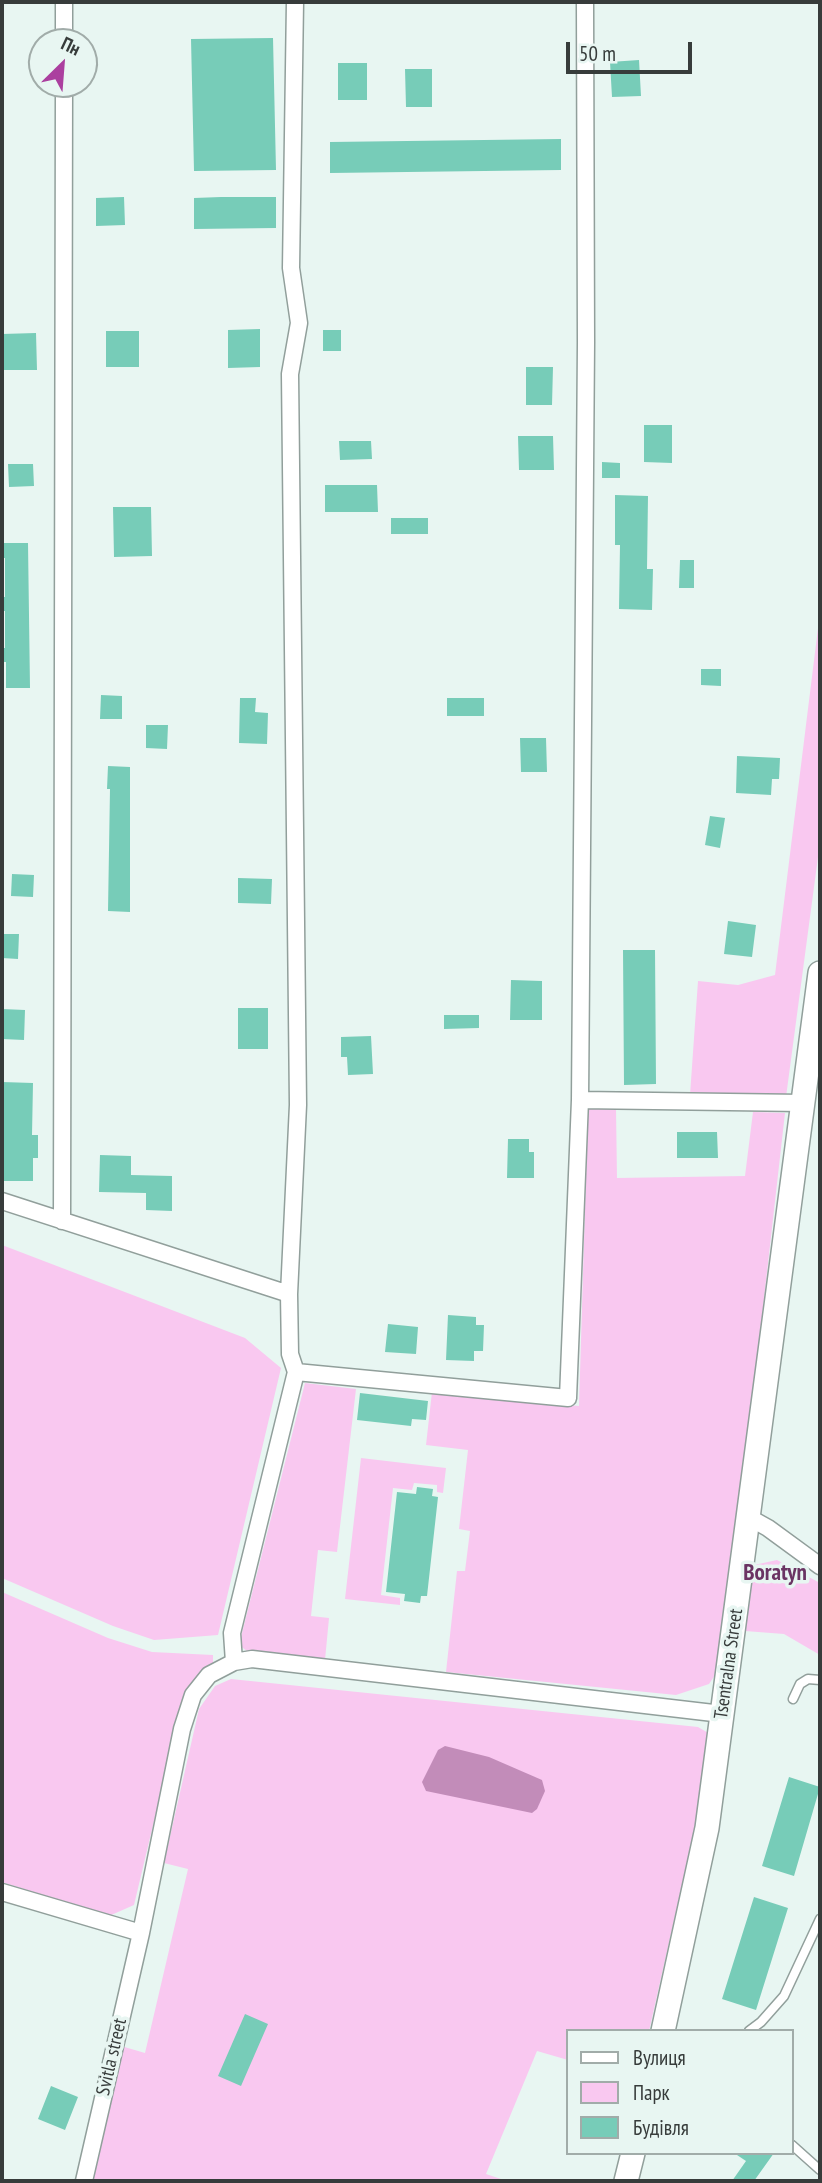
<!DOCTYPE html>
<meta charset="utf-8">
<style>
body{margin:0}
#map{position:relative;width:822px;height:2183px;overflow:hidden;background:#e8f6f2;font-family:"PT Sans Narrow",sans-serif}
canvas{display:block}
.frame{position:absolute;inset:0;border:4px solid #373c3b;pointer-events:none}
.legend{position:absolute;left:566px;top:2029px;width:228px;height:126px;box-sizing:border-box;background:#e8f6f2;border:2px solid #a1aca9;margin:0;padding:9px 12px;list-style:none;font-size:21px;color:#373c3b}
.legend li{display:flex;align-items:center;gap:14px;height:35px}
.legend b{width:35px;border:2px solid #a1aca9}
.north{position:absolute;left:28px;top:28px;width:70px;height:70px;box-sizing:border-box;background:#e8f6f2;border:2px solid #a1aca9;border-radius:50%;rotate:25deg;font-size:19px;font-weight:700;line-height:28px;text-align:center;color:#373c3b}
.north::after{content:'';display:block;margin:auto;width:24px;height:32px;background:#ab3f9f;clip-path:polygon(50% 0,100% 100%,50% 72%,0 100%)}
.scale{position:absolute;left:566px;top:42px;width:126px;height:32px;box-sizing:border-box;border:4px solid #373c3b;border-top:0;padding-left:9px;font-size:21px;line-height:24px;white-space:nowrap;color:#373c3b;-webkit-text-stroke:5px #e8f6f2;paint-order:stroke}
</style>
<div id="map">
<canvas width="822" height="2183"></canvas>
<div class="frame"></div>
<ul class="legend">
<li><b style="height:9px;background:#fff"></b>Вулиця</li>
<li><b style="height:19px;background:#f9c8f0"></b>Парк</li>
<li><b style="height:19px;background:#77ccb8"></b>Будівля</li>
</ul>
<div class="north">Пн</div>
<div class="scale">50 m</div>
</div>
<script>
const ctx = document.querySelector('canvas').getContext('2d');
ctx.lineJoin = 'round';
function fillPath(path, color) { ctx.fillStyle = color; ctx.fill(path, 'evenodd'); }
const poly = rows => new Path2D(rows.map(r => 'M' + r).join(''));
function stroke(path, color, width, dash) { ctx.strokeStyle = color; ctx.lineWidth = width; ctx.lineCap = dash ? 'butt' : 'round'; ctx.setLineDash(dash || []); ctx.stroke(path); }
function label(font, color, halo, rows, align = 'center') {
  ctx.font = font + ' "PT Sans Narrow",sans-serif'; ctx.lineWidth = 7; ctx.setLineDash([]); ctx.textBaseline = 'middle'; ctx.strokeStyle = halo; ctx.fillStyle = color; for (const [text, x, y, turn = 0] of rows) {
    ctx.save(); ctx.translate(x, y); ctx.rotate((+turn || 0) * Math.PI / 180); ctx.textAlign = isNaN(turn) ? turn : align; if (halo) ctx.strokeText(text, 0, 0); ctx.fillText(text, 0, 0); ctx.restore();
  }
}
fillPath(poly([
 [820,612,820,842,786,1097,690,1095,698,981,738,985,775,975],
 [588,1109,616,1109,617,1178,745,1176,753,1112,785,1113,750,1422,717,1672,709,1684,676,1695,446,1672,457,1571,465,1571,470,1531,459,1529,468,1450,426,1445,432,1392,579,1406],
 [2,1245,245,1338,281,1368,218,1635,154,1640,113,1626,2,1578],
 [305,1383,356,1389,337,1552,318,1550,311,1616,329,1618,325,1660,247,1651,239,1645],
 [361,1458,446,1468,443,1493,437,1492,437,1485,414,1483,412,1490,393,1488,381,1595,400,1598,400,1605,345,1599],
 [777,1560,820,1583,820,1655,784,1634,745,1631,754,1565],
 [2,1592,108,1638,152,1652,213,1655,213,1663,196,1679,183,1699,134,1905,109,1916,2,1882],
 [231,1679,698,1727,710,1734,695,1827,649,2031,568,2031,568,2060,537,2051,486,2174,507,2181,90,2181,121,2046,145,2053,188,1869,164,1863,199,1709,215,1686]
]), '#f9c8f0');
fillPath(poly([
 [445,1746,489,1757,542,1780,545,1791,537,1809,532,1813,426,1791,422,1782,438,1750]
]), '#c28cb9');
fillPath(poly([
 [273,38,276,170,194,171,191,39],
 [639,60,641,96,612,97,610,62],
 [338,63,367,63,367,100,338,100],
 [405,69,432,69,432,107,406,107],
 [561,139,561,170,330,173,330,142],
 [124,197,125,225,96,226,96,198],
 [221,197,276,197,276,228,194,229,194,198],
 [260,329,260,367,228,368,228,330],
 [323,330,341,330,341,351,323,351],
 [106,331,139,331,139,367,106,367],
 [36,333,37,370,2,370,2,334],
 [526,367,553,367,552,405,526,405],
 [644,425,672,425,672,463,644,462],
 [518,436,553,436,554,470,519,470],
 [339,441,371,441,372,459,340,460],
 [602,462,620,463,620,478,602,478],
 [8,464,33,464,34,486,9,487],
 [325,485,377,485,378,512,325,512],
 [615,495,648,496,647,569,653,569,652,610,619,609,620,545,615,545],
 [113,507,151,507,152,556,114,557],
 [391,518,428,518,428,534,391,534],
 [2,543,28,543,30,688,6,688,6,662,2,662,2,648,5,648,5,611,2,611,2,597,5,597,5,558,2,558],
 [680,560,694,560,694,588,679,588],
 [701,669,721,669,721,686,701,685],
 [101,695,122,696,122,719,100,719],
 [240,698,256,698,255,712,268,713,267,744,239,743],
 [447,698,484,698,484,716,447,716],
 [146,725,168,725,167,749,146,748],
 [520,738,546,738,547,772,521,772],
 [737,756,780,758,779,779,772,779,771,795,736,793],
 [108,766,130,767,130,912,108,911,110,789,107,789],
 [710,816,725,818,720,848,705,845],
 [12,874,34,875,33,897,11,896],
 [238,878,272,879,271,904,238,903],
 [728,921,756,925,752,957,724,954],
 [2,934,19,934,18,959,2,958],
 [623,950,655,950,656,1084,624,1085],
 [511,980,542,981,542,1020,510,1020],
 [238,1008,268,1008,268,1049,238,1049],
 [2,1009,25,1010,24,1040,2,1039],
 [444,1015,479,1015,479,1028,444,1029],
 [371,1036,373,1074,348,1075,347,1057,341,1057,341,1037],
 [2,1082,33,1083,32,1135,38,1135,38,1158,33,1158,33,1181,2,1181],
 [677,1132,717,1132,718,1158,677,1158],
 [508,1139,529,1139,529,1152,534,1152,534,1178,507,1178],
 [100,1155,131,1156,131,1175,172,1176,172,1211,146,1210,146,1193,99,1192],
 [448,1315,476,1317,476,1325,484,1325,483,1351,474,1351,474,1361,446,1360],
 [388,1324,418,1327,416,1354,385,1352],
 [360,1393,428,1401,426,1420,412,1419,411,1426,357,1420],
 [417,1487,433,1489,432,1496,438,1497,427,1596,421,1596,420,1603,404,1601,405,1594,386,1592,397,1492,416,1494],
 [789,1777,820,1787,794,1876,762,1866],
 [754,1897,788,1908,756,2010,722,1999],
 [245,2014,268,2024,241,2086,218,2076],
 [51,2086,78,2097,65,2130,38,2119],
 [734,2153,774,2153,754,2181,732,2181,746,2161]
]), '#77ccb8');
const lane = poly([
 [793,1699,800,1684,808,1679,820,1680],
 [749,2031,761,2022,784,1996,820,1919],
 [792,2145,820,2170]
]);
const street = poly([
 [585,2,586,343,580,1100,803,1103],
 [64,42,64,2],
 [2,1201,289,1294,290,1354,296,1372,568,1398,580,1100],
 [62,1221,64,84],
 [289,1294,298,1105,290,374,299,323,291,268,295,2],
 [750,1518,768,1528,820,1566],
 [234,1662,232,1633,296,1372],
 [2,1892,141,1933],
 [84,2181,141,1933,182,1729,193,1695,209,1675,234,1662,252,1659,722,1714]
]);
const secondary = poly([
 [663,2031,707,1828,820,973],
 [626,2181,633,2153]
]);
stroke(lane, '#919f9b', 11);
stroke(street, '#919f9b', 19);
stroke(secondary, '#919f9b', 26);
stroke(lane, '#fff', 8);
stroke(street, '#fff', 16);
stroke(secondary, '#fff', 23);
label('19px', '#373c3b', '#e8f6f2', [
 ["Tsentralna Street",729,1664,-82],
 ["Svitla street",112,2057,-77]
]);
label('bold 23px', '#6a3463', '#e8f6f2', [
 ["Boratyn",775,1573]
]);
</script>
